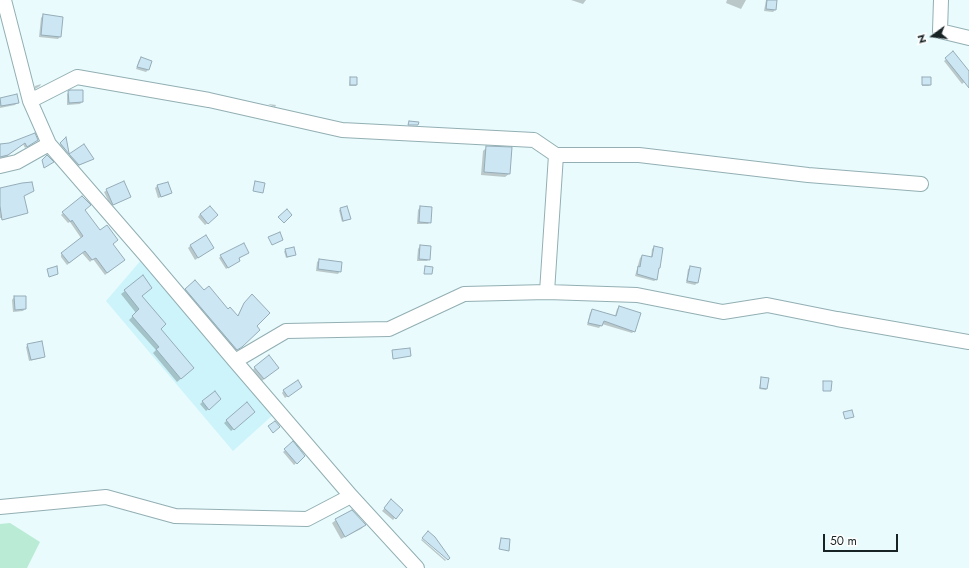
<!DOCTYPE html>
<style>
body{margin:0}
#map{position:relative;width:969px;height:568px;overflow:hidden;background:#e9fbfd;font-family:Jost,sans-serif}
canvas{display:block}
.north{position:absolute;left:913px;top:16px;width:40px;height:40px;-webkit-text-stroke:3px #fff;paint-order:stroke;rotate:255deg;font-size:11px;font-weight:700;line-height:16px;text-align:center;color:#182325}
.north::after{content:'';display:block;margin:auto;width:14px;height:18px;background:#182325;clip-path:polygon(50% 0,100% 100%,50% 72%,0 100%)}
.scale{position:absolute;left:823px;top:534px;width:75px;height:18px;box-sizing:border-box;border:2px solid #182325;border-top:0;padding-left:5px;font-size:12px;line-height:14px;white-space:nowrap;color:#182325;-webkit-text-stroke:3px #fff;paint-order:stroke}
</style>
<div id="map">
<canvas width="969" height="568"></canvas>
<div class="north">N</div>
<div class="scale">50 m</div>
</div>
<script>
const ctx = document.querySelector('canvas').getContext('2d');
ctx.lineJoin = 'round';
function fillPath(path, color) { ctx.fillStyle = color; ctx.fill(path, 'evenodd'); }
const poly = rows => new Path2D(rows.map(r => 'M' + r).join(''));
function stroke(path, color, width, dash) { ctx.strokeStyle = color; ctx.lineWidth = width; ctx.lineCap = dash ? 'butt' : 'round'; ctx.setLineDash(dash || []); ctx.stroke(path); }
fillPath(poly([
 [142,259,274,414,233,451,106,301]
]), '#cdf4fa');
fillPath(poly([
 [10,523,40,542,27,568,0,568,0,524]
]), '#baebd4');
fillPath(poly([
 [571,0,586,0,583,4],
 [727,0,746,0,741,9,726,3],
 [766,0,776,0,775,10,773,12,764,11],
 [43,15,60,37,58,39,39,37,41,18],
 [953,53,969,73,969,78,962,84,944,61],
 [141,58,151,61,148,70,146,72,136,69,139,60],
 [350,78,356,85,356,86,349,86],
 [922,78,930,85,929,86,922,86],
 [41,84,40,86,35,89,35,86],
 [69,92,82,102,80,104,67,105,67,94],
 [0,99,17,103,15,105,0,108],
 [268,104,269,104,276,105,275,107],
 [65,139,68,153,60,145],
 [37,140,25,148,23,144,6,157,0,158,0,145],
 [83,146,93,159,76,167,68,157],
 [487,147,509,174,505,177,481,175,483,151],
 [157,186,171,193,168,195,158,198,155,188],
 [107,190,130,197,111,206,104,192],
 [0,192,23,196,25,213,2,220,1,218,0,218],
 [346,207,350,219,342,222,339,210],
 [420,207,430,222,428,224,417,224,418,210],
 [84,210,99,232,112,245,121,262,105,275,93,259,90,262,82,253,67,265,61,257,61,255,63,252,81,238,70,222,68,223,61,215,63,213],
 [200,214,214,218,205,225,198,217],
 [191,245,213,248,195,260,188,248],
 [420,246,429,259,427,261,417,261,418,249],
 [654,247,659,268,656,280,654,281,635,276,640,258,642,256,651,258,652,249],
 [293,248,295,255,286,258,284,251],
 [248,253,238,259,237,262,226,269,219,258,221,256],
 [319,260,340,271,338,274,316,271,317,262],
 [691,267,697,283,695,285,686,283,688,269],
 [195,281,204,291,237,317,242,307,252,296,255,326,238,349,234,352,183,292],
 [125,291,140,297,159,329,189,372,177,382,153,353,156,350,129,320,136,313,121,294],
 [14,297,25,309,23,311,13,312,12,300],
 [619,307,634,331,632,333,602,324,599,328,587,325,590,313,592,310,615,316,617,309],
 [28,345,44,356,42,358,29,361,26,347],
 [255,367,275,370,262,381,253,370],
 [761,378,766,389,766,390,759,389],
 [301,387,285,398,282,393,284,390],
 [214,392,218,401,206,411,200,404],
 [247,404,251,414,231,431,224,423],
 [293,443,304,456,294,465,283,452],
 [391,501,402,510,393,520,382,511],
 [336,520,365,525,361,529,341,539,332,523],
 [422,539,446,560,445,561,421,540]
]), '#0003');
const building = poly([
 [767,0,777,0,776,10,766,9,767,0],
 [43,14,63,17,61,37,41,35,43,14],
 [953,51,969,71,969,88,945,58,953,51],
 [141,57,152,61,149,70,137,67,141,57],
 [350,77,357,77,357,85,350,85,350,77],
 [922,77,931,77,931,85,922,85,922,77],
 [70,90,83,90,83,102,69,103,68,91,70,90],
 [17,94,19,103,1,106,0,98,17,94],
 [409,121,419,122,418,125,408,125,409,121],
 [35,133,38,140,27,147,25,143,8,155,0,157,0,144,9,143,35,133],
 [66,137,69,153,69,154,60,143,66,137],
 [84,144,94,159,79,165,69,154,84,144],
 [486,146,512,147,510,174,484,172,486,146],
 [47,155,54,162,44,168,42,160,47,155],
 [124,181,131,197,113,205,106,189,124,181],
 [255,181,265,183,263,193,253,191,255,181],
 [32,182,34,191,24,196,28,213,2,220,0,206,0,188,22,183,32,182],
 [168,182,172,193,161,197,157,185,168,182],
 [82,196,91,205,85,210,100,230,107,225,118,240,113,244,125,260,107,273,96,258,92,260,85,251,69,263,61,253,83,236,72,220,71,222,62,212,82,196],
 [210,206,218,215,208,224,200,214,210,206],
 [347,206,351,219,343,221,340,208,347,206],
 [420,206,432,207,431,223,419,222,420,206],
 [287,209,292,215,284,223,278,217,287,209],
 [280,232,283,240,272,245,268,237,280,232],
 [206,235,214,248,198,258,190,245,206,235],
 [244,243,249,253,239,258,240,261,228,268,220,255,244,243],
 [420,245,431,246,430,260,419,259,420,245],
 [654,246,663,248,660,268,659,268,657,280,637,274,638,266,640,267,642,255,652,257,654,246],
 [294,247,296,255,287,257,285,249,294,247],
 [319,259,342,262,341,272,318,269,319,259],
 [57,266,58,274,49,277,47,269,57,266],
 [425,266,433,267,432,274,424,274,425,266],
 [690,266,701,268,698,283,687,281,690,266],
 [143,275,152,288,142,296,166,324,161,329,194,368,181,379,156,349,159,347,132,316,139,309,124,290,143,275],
 [195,280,204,290,209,286,228,309,230,307,238,316,244,303,252,294,270,313,257,326,260,330,242,347,237,350,185,289,195,280],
 [14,296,26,296,26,309,15,310,14,296],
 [619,306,641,313,635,332,604,321,602,326,588,323,592,309,616,316,619,306],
 [42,341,45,357,31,360,27,344,42,341],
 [410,348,411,356,393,359,392,350,410,348],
 [269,355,279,368,264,379,254,367,269,355],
 [761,377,769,378,767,389,760,388,761,377],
 [298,380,302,387,288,397,283,390,298,380],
 [823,381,832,381,831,391,823,391,823,381],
 [215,391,221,399,209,410,202,401,215,391],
 [247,402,255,412,234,430,226,420,247,402],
 [852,410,854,417,845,419,843,412,852,410],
 [275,421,280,427,273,433,268,426,275,421],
 [293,441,305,456,297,464,284,449,293,441],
 [391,499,403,510,396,519,384,508,391,499],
 [352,510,366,525,345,537,335,519,352,510],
 [428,531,435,537,450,558,448,560,422,538,428,531],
 [501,538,510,539,509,551,499,549,501,538]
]);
fillPath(building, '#cde6f3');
stroke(building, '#95adb8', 1);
const minor = poly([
 [4,0,30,101,49,144,147,257,235,361,351,496,417,568],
 [941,0,940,31,969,38],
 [30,101,77,77,209,100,342,130,534,140,556,155],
 [0,166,17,162,49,144],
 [547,292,556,155,639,155,808,175,921,184],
 [235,361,286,331,389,329,464,294,547,292,637,295,723,312,767,305,837,319,969,342],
 [0,507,106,497,175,516,307,519,351,496]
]);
stroke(minor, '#93afb3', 16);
stroke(minor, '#fff', 14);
</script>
